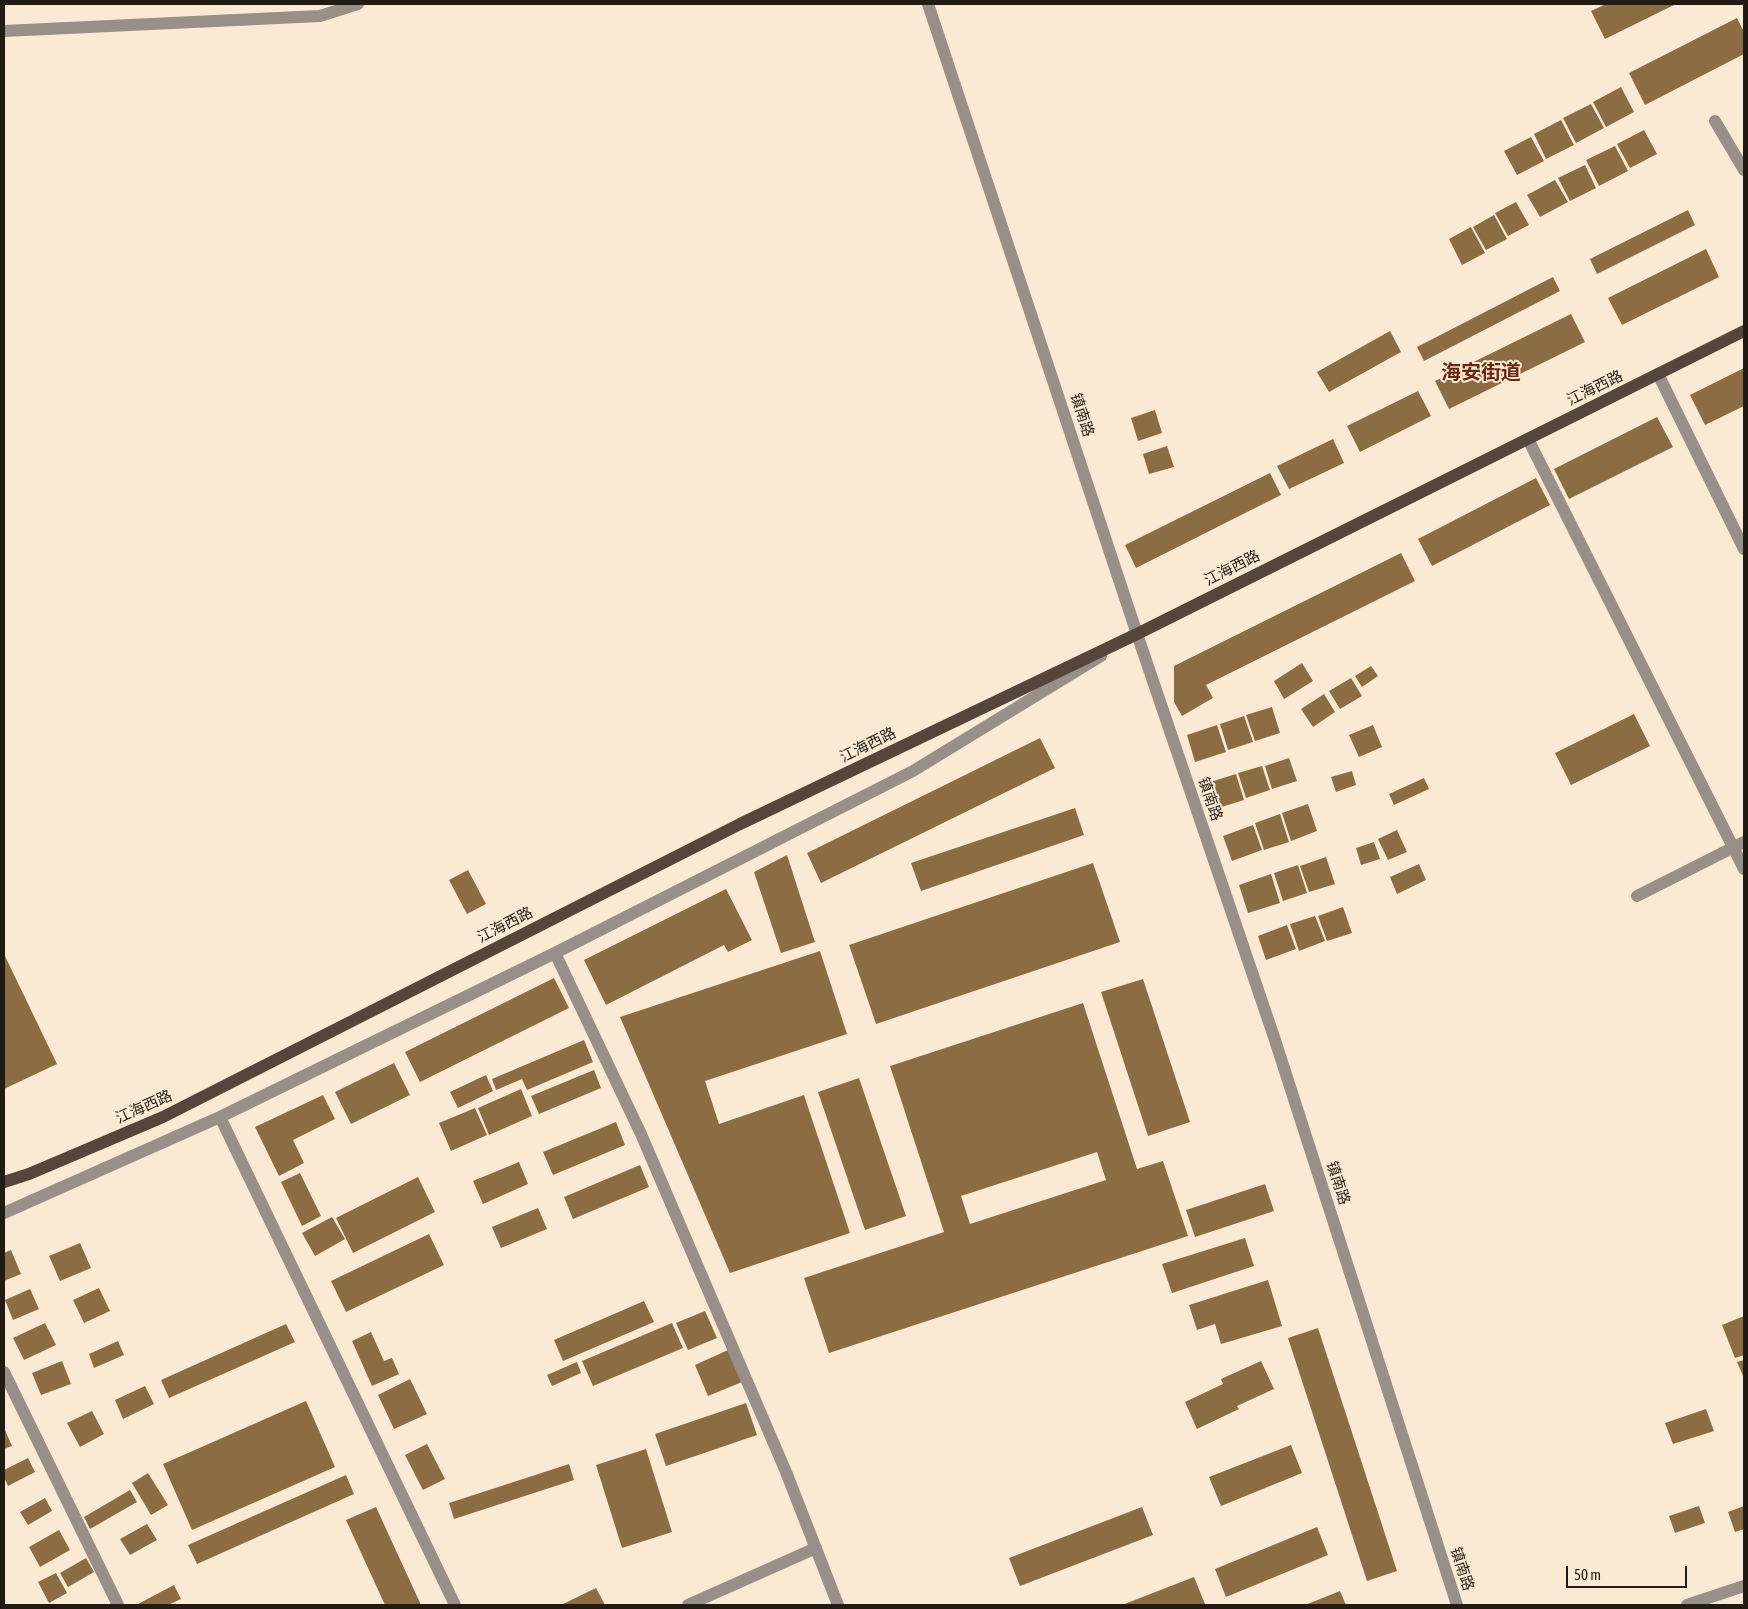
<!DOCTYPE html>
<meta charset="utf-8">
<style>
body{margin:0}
#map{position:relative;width:1748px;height:1609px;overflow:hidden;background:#faead4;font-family:"Asap Condensed",sans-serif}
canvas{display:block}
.frame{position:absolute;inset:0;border:5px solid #211b14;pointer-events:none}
.scale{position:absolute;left:1566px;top:1566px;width:121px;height:22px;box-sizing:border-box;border:2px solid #211b14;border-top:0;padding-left:6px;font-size:15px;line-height:18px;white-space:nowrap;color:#211b14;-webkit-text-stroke:4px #faead4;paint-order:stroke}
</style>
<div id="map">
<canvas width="1748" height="1609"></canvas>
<div class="frame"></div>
<div class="scale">50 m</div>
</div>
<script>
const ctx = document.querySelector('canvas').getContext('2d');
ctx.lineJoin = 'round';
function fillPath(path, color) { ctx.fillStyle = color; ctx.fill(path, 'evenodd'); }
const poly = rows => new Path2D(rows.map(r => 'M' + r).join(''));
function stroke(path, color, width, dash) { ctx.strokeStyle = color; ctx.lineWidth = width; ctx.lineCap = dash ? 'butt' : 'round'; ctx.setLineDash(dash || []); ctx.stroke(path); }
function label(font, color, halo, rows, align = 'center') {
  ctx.font = font + ' "Asap Condensed","Noto Sans SC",sans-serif'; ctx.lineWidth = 4; ctx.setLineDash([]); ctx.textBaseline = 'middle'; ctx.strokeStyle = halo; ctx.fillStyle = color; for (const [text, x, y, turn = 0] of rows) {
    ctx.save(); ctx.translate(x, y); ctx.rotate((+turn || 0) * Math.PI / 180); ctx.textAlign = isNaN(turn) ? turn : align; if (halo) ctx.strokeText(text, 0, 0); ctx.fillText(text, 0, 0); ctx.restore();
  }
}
fillPath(poly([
 [1606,4,1676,4,1605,39,1591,11],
 [1737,18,1744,32,1744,54,1645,105,1629,73],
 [1621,87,1634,112,1606,127,1593,102],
 [1591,104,1604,128,1576,143,1563,118],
 [1561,120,1574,145,1546,159,1534,134],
 [1644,130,1657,154,1630,168,1617,144],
 [1531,137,1544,161,1517,175,1504,151],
 [1615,146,1628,171,1599,186,1586,160],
 [1585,165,1596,188,1570,201,1558,178],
 [1555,180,1568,202,1540,217,1527,195],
 [1516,202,1529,225,1508,236,1495,213],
 [1688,210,1695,225,1597,274,1590,259],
 [1494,215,1507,239,1486,250,1473,227],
 [1471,227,1485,253,1462,265,1449,239],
 [1706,249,1719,277,1622,325,1608,298],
 [1553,277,1560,291,1424,361,1417,347],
 [1571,314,1585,342,1449,409,1435,381],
 [1390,331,1401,352,1329,392,1317,372],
 [1744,368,1744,406,1705,425,1690,395],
 [1418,391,1431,416,1360,452,1347,426],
 [1155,410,1162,433,1138,441,1131,418],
 [1657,417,1673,447,1569,499,1554,469],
 [1333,439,1344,463,1289,489,1277,466],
 [1167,446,1174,467,1149,474,1143,454],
 [1270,473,1281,495,1136,568,1125,545],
 [1536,478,1550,505,1432,566,1418,539],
 [1401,553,1415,581,1206,685,1213,698,1182,716,1174,702,1174,666],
 [1302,663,1313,681,1284,699,1274,681],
 [1371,666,1378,676,1362,687,1355,676],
 [1351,678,1362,696,1340,709,1329,691],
 [1324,694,1335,712,1313,727,1301,709],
 [1272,707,1280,733,1255,741,1246,715],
 [1634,714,1650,746,1571,785,1555,753],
 [1244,716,1253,742,1228,750,1220,724],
 [1217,725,1226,752,1195,762,1187,735],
 [1373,725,1382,747,1359,757,1349,735],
 [1040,738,1055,768,821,883,807,853],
 [1289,758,1297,781,1272,789,1265,766],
 [1262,766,1270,790,1246,798,1238,773],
 [1352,771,1356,785,1336,792,1331,777],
 [1236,774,1244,800,1215,809,1207,783],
 [1424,778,1429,789,1394,805,1389,794],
 [1308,804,1317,831,1291,841,1282,813],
 [1075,808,1084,835,921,891,911,863],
 [1280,814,1289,842,1264,850,1255,823],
 [1253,825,1262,850,1232,861,1223,836],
 [1397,830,1407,852,1388,860,1378,839],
 [1374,842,1380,859,1361,865,1356,848],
 [787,855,815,942,781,953,754,872],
 [1326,857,1335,884,1309,892,1300,866],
 [1093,863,1120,942,876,1024,849,945],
 [1419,864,1426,880,1397,894,1390,877],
 [1298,865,1307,893,1283,901,1274,873],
 [468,870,486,904,467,914,449,880],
 [1271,874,1280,903,1248,913,1239,885],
 [726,889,752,940,728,952,724,945,606,1005,584,960],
 [1343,907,1352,933,1327,941,1318,916],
 [1315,916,1325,941,1299,951,1290,924],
 [1287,925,1296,949,1266,960,1258,936],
 [820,951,847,1034,705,1081,719,1124,804,1095,850,1233,730,1273,620,1017],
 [4,954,57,1064,4,1089],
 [554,978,569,1008,420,1082,405,1052],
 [1143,979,1190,1122,1148,1136,1101,992],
 [1083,1003,1137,1169,1163,1161,1188,1236,829,1353,804,1278,944,1232,890,1066],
 [1097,1152,1106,1180,970,1224,961,1196],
 [584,1040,593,1062,527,1090,522,1079,496,1090,492,1079],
 [394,1063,410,1095,351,1124,335,1092],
 [594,1070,601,1088,539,1114,531,1096],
 [486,1075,493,1091,458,1108,450,1092],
 [859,1078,906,1216,865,1230,818,1092],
 [521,1089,532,1116,489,1135,478,1108],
 [323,1095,335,1119,293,1140,304,1163,279,1176,255,1127],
 [475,1108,487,1135,451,1151,439,1123],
 [616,1122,625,1145,553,1175,543,1152],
 [519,1162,528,1184,483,1204,473,1181],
 [640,1165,649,1187,573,1219,564,1197],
 [300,1173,321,1216,302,1226,281,1182],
 [418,1177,435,1212,353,1253,336,1218],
 [1265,1184,1274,1211,1195,1237,1186,1210],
 [538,1208,547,1229,501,1248,492,1227],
 [332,1217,345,1239,315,1256,302,1233],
 [429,1234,444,1265,346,1312,331,1281],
 [1245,1238,1254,1266,1172,1293,1162,1264],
 [80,1243,91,1268,60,1281,49,1256],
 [11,1250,21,1274,4,1281,4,1253],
 [1268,1280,1282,1326,1221,1344,1215,1324,1197,1330,1189,1305],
 [99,1288,110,1311,84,1323,73,1300],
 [30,1289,39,1309,13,1320,5,1300],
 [644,1301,654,1322,563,1361,554,1340],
 [705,1311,717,1338,688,1350,676,1323],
 [1744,1316,1744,1355,1735,1358,1722,1325],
 [45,1323,56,1345,24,1360,13,1338],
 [672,1323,683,1348,593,1386,582,1361],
 [286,1324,295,1342,169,1398,161,1380],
 [1318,1328,1397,1571,1367,1581,1288,1338],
 [371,1332,384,1361,392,1358,399,1374,372,1386,352,1341],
 [118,1341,124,1355,94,1368,89,1354],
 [728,1350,742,1382,708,1396,695,1365],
 [1744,1360,1744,1378,1737,1362],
 [62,1361,71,1384,41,1395,32,1373],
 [1261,1361,1274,1389,1237,1406,1239,1409,1197,1429,1185,1402,1223,1384,1221,1379],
 [577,1362,581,1373,552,1386,547,1375],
 [410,1379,427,1414,394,1429,378,1395],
 [145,1386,154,1404,123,1419,115,1400],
 [306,1401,335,1467,192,1530,163,1464],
 [746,1403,757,1435,666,1466,655,1434],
 [1706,1409,1714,1431,1673,1444,1665,1423],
 [92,1411,104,1434,80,1447,67,1423],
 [4,1428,12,1446,4,1449],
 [427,1444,445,1479,423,1490,405,1455],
 [1291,1445,1302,1473,1221,1506,1209,1477],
 [646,1449,672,1532,622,1548,596,1465],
 [28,1458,35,1472,8,1486,4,1477,4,1470],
 [569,1464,574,1480,454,1519,449,1503],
 [148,1473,168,1505,151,1515,132,1483],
 [346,1475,354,1494,197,1564,188,1545],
 [130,1490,137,1502,90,1529,84,1517],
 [45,1498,52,1511,28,1525,20,1512],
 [1699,1506,1705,1523,1675,1533,1669,1516],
 [1744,1506,1744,1529,1735,1532,1728,1512],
 [376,1507,421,1605,385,1605,346,1520],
 [1142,1507,1153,1535,1020,1586,1009,1558],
 [147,1524,157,1540,130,1555,120,1539],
 [1317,1527,1328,1555,1226,1597,1215,1569],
 [59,1530,70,1550,40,1567,29,1547],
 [86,1558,94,1572,68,1587,60,1573],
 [56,1573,67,1593,49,1603,38,1582],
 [1194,1577,1205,1604,1122,1605],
 [174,1585,181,1599,168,1605,136,1605],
 [596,1588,605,1605,561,1605],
 [1340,1591,1346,1605,1305,1605]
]), '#8c6d43');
stroke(poly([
 [928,4,1137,634,1274,1037,1457,1605],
 [4,31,320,16,358,4],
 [1715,121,1744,170],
 [1658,374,1744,549],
 [1528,439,1744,869],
 [1637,896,1744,842],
 [555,953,641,1134,786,1472,838,1605],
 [220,1117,455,1605],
 [4,1213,220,1117,555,953,913,771,1101,656],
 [4,1372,118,1605],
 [688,1605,816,1548],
 [1687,1605,1744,1586]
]), '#998f89', 12);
stroke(poly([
 [4,1182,29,1174,163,1117,740,824,1137,634,1744,331]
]), '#55453a', 12);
label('15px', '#211b14', '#faead4', [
 ["江海西路",1595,388,-26],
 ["镇南路",1082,415,72],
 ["江海西路",1232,568,-27],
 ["江海西路",868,745,-26],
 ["镇南路",1210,799,71],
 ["江海西路",505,925,-27],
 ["江海西路",144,1107,-24],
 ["镇南路",1338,1183,72],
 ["镇南路",1462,1569,72]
]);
label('bold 20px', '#68270f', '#faead4', [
 ["海安街道",1481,373]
]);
</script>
